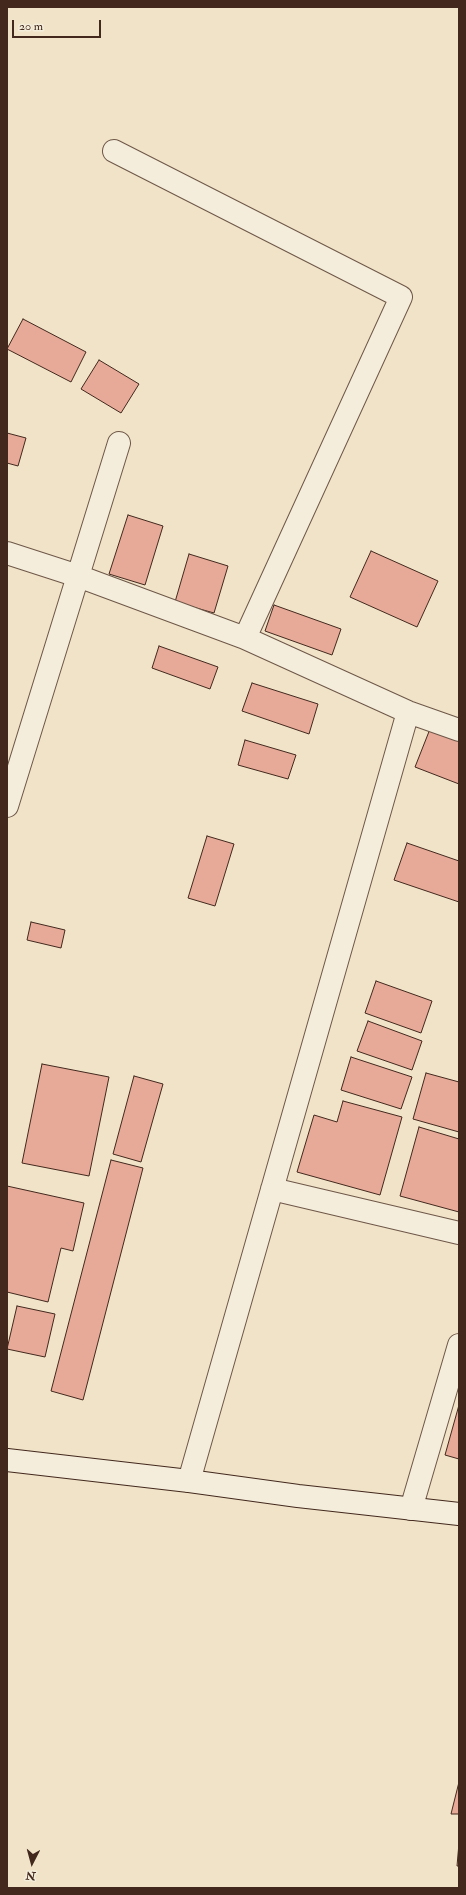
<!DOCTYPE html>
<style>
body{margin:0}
#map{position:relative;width:466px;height:1895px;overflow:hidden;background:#f0e3c7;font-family:"IM FELL Double Pica",serif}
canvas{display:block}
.frame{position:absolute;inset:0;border:8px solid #42281d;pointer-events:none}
.north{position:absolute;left:12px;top:1843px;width:40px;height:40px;-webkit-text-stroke:3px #f5eddb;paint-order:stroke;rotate:186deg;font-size:11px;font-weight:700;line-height:16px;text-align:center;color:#42281d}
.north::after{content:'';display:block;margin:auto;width:14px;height:18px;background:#42281d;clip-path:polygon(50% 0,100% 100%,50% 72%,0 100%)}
.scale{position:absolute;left:12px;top:20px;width:89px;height:18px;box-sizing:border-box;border:2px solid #42281d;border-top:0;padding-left:5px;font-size:12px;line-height:14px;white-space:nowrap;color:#42281d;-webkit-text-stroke:3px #f5eddb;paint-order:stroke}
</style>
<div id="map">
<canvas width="466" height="1895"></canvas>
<div class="frame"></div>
<div class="north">N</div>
<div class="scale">20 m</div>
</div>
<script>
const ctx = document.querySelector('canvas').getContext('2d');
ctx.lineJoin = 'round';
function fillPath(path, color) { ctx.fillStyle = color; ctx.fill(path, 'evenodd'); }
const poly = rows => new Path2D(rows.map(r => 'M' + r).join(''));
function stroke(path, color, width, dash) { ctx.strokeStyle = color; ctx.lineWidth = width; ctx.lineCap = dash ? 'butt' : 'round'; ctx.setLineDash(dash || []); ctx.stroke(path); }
const building = poly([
 [23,319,86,352,71,382,7,349,23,319],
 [99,360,139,384,121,413,81,389,99,360],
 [7,433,26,438,18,466,7,463,7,433],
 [128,515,163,526,145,585,109,574,128,515],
 [371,551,438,581,417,627,350,597,371,551],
 [189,554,228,566,214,613,175,602,189,554],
 [274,605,341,629,332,655,265,631,274,605],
 [159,646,218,667,210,689,152,668,159,646],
 [252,683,318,704,309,734,242,711,252,683],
 [430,729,459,740,459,784,415,767,430,729],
 [245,740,296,755,288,779,238,765,245,740],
 [207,836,234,844,215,906,188,898,207,836],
 [407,843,459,861,459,902,394,880,407,843],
 [31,922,65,930,61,948,27,940,31,922],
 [376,981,432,1001,421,1033,365,1013,376,981],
 [368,1021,422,1041,412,1070,357,1051,368,1021],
 [351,1057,412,1077,401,1109,341,1090,351,1057],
 [42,1064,109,1077,89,1176,22,1163,42,1064],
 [426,1073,459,1082,459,1132,413,1119,426,1073],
 [134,1076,163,1084,141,1162,113,1154,134,1076],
 [343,1101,402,1117,380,1195,297,1172,314,1115,337,1122,343,1101],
 [419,1127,459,1139,459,1212,400,1196,419,1127],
 [111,1160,143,1168,83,1400,51,1391,111,1160],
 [7,1186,84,1203,73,1251,61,1248,48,1302,7,1292,7,1186],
 [17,1306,55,1314,45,1357,7,1349,17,1306],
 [459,1405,459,1459,445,1455,459,1405],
 [459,1782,459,1814,451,1814,459,1782],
 [459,1843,459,1866,457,1866,459,1843]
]);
fillPath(building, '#e7a998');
stroke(building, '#42281d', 1);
const street = poly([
 [114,151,401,297,245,638,408,712,459,730],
 [7,553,78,576,245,638],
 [7,806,119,443],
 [272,1189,459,1233],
 [189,1481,408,712],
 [411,1509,459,1345]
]);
const secondary = poly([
 [7,1460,189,1481,298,1496,459,1514]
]);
stroke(street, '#6e5748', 24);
stroke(secondary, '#42281d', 24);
stroke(street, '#f5eddb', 22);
stroke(secondary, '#f5eddb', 22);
</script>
